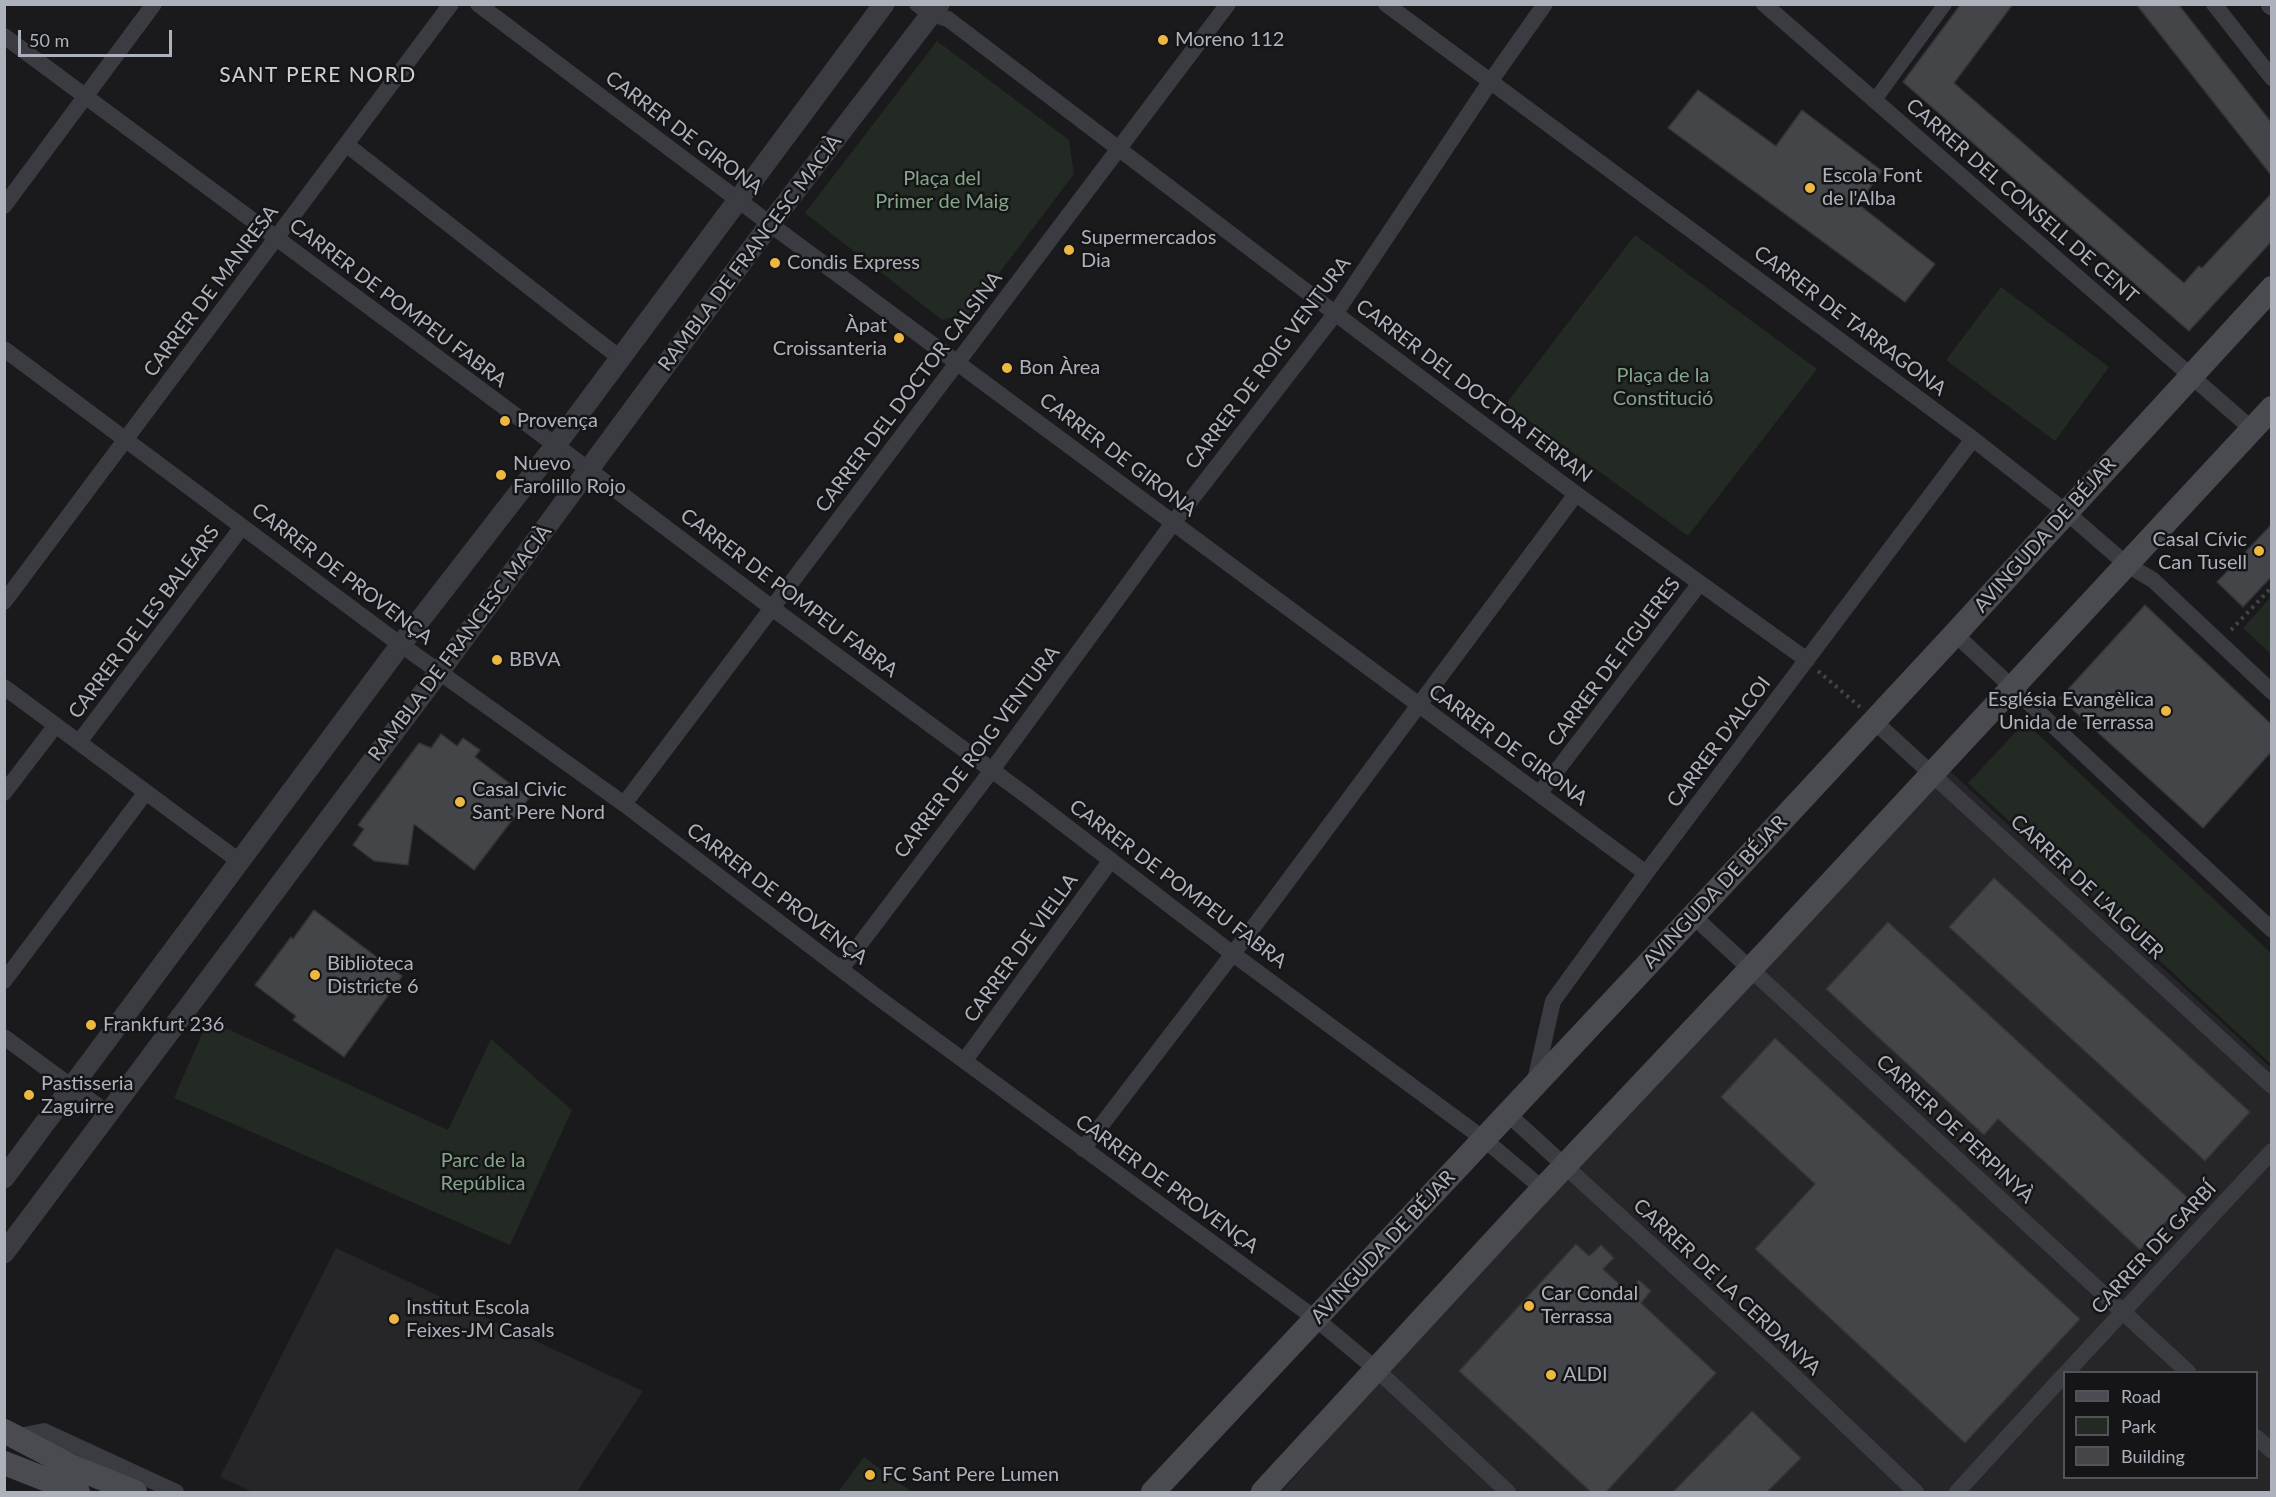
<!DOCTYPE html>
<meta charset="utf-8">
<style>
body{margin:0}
#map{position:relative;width:2276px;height:1497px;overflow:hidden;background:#1a1a1c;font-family:Lato,sans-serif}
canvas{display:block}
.frame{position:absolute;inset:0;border:6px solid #adb1bb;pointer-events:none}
.legend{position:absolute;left:2063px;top:1371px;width:195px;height:108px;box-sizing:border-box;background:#151517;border:2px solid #525359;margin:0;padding:8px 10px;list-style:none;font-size:18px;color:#adb1bb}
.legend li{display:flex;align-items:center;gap:12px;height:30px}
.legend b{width:30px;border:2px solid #525359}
.scale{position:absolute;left:18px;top:30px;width:154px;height:27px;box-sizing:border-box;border:3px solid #adb1bb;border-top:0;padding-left:8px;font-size:18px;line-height:21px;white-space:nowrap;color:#adb1bb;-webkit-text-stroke:4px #151517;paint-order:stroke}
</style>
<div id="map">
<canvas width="2276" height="1497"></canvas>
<div class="frame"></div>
<ul class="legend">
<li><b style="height:8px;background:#494b51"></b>Road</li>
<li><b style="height:16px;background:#222a23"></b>Park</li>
<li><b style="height:16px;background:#444549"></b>Building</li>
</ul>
<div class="scale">50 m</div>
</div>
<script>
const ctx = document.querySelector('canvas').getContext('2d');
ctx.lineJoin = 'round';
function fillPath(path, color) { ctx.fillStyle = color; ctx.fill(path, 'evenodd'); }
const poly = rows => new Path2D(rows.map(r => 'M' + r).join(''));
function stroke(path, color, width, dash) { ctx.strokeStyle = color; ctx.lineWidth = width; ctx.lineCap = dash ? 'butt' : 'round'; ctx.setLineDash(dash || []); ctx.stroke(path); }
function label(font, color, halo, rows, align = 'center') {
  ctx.font = font + ' Lato,sans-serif'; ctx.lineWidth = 5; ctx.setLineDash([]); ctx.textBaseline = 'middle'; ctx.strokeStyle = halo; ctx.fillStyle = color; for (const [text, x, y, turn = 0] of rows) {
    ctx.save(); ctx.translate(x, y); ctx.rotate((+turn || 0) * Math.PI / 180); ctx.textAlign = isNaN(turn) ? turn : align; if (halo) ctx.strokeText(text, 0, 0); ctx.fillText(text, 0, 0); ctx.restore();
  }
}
fillPath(poly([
 [1938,760,2271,1068,2271,1492,1281,1492],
 [2064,1372,2256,1372,2256,1478,2064,1478],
 [336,1248,643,1391,577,1492,253,1492,220,1477]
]), '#262629');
fillPath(poly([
 [937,41,1069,140,1074,174,969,313,942,320,805,213],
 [1635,235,1817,369,1688,536,1506,404],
 [2001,287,2109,367,2055,441,1946,360],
 [2271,597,2271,654,2243,628],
 [2025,722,2271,953,2271,1064,1968,783],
 [208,1020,448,1130,491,1039,572,1110,510,1245,174,1098],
 [864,1457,912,1492,838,1492]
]), '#222a23');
const building = poly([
 [1961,4,2013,4,1954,83,2184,283,2199,266,2202,268,2271,194,2271,242,2189,331,1903,82,1961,4],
 [2136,4,2178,4,2271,122,2271,175,2136,4],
 [1698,90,1776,146,1802,110,1882,171,1858,204,1935,264,1905,302,1668,128,1698,90],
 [2271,525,2271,577,2243,607,2217,582,2271,525],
 [2145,605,2271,724,2271,752,2203,828,2060,698,2145,605],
 [441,734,457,746,463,738,480,750,475,757,529,798,474,870,414,824,408,865,374,861,353,845,364,829,358,825,419,743,431,748,441,734],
 [1994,878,2250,1112,2205,1161,1949,927,1994,878],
 [314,910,402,976,344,1057,293,1020,296,1016,255,985,291,937,293,939,314,910],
 [1888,922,2188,1198,2140,1250,1998,1119,1984,1135,1826,989,1888,922],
 [1775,1038,2080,1319,1965,1443,1755,1249,1815,1184,1721,1097,1775,1038],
 [1576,1244,1589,1256,1601,1245,1614,1258,1603,1269,1628,1292,1639,1280,1651,1291,1641,1303,1716,1373,1606,1492,1591,1492,1459,1371,1576,1244],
 [1752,1411,1801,1458,1767,1492,1673,1492,1752,1411]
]);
fillPath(building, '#444549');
stroke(building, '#343438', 1.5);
stroke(poly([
 [2231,630,2272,587],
 [1818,671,1860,707]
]), '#414348', 4, [3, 4.5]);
stroke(poly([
 [1874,101,1945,4]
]), '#3b3c41', 14);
stroke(poly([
 [478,4,786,236,1646,873],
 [917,4,931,14,948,19,1369,339,1576,494,1807,660],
 [1386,4,1973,439,2066,512,2126,564,2153,580,2272,692],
 [1764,4,2252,429],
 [2214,4,2272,78],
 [4,36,608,484,772,608,1027,796,1233,954,1485,1140,1543,1189],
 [347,145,620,358],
 [4,206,154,4],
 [4,349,386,634,624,804,880,999,1316,1319,1377,1370,1508,1492],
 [4,602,451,4],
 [1955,634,2272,930],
 [4,687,239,861],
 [1874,721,2272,1086],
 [79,742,242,527],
 [4,793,56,725],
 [1539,794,1700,583],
 [624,804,1228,4],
 [1693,916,2188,1372],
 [841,969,992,770,1173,523,1335,314,1490,82,1545,4],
 [4,981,146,792],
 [4,1037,110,1115],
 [965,1060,1111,860],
 [1534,1085,1553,1001,1646,873,1973,439],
 [1508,1114,1775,1358,1916,1492],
 [1083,1149,1261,917,1576,494],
 [2067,1372,2272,1151],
 [15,1437,44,1431,176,1492],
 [2256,1437,2272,1451],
 [1957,1492,2064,1375]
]), '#3b3c41', 16);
stroke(poly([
 [2271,4,2272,5],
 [4,1178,396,651,555,446,884,4],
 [4,1253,439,672,770,224,939,4]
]), '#3b3c41', 21);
stroke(poly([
 [4,1431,69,1465,135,1492],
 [4,1463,78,1492],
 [1153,1492,1693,916,1955,634,2272,288],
 [1263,1492,1523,1210,1774,944,2272,408]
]), '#494b51', 24);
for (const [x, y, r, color] of [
 [1163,40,6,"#ecb842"],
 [1810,188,6,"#ecb842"],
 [1069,250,6,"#ecb842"],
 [775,263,6,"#ecb842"],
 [899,338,6,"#ecb842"],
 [1007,368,6,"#ecb842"],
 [505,421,6,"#ecb842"],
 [501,475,6,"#ecb842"],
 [2259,551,6,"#ecb842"],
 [497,660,6,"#ecb842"],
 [2166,711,6,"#ecb842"],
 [460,802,6,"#ecb842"],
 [315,975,6,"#ecb842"],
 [91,1025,6,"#ecb842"],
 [29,1095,6,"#ecb842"],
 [1529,1306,6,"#ecb842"],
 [394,1319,6,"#ecb842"],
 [1551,1375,6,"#ecb842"],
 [870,1475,6,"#ecb842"]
]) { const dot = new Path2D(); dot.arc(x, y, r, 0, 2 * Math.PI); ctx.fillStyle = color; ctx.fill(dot); stroke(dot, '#151517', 2); }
label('20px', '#adb1bb', '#151517', [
 ["Moreno 112",1175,40],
 ["Escola Font",1822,176],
 ["de l'Alba",1822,199],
 ["Supermercados",1081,238],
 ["Dia",1081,261],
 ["Condis Express",787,263],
 ["Àpat",887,326,"right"],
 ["Croissanteria",887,349,"right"],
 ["Bon Àrea",1019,368],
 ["Provença",517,421],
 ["Nuevo",513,464],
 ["Farolillo Rojo",513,487],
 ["Casal Cívic",2247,540,"right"],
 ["Can Tusell",2247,563,"right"],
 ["BBVA",509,660],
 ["Església Evangèlica",2154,700,"right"],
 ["Unida de Terrassa",2154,723,"right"],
 ["Casal Civic",472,790],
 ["Sant Pere Nord",472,813],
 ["Biblioteca",327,964],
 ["Districte 6",327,987],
 ["Frankfurt 236",103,1025],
 ["Pastisseria",41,1084],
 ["Zaguirre",41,1107],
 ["Car Condal",1541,1294],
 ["Terrassa",1541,1317],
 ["Institut Escola",406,1308],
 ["Feixes-JM Casals",406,1331],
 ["ALDI",1563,1375],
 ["FC Sant Pere Lumen",882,1475]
], 'left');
label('20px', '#adb1bb', '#151517', [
 ["CARRER DE GIRONA",684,133,37],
 ["CARRER DEL CONSELL DE CENT",2022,201,41],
 ["RAMBLA DE FRANCESC MACIÀ",750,253,-53],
 ["CARRER DE MANRESA",211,291,-53],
 ["CARRER DE POMPEU FABRA",398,303,37],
 ["CARRER DE TARRAGONA",1850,321,37],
 ["CARRER DE ROIG VENTURA",1268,363,-53],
 ["CARRER DEL DOCTOR FERRAN",1474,391,37],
 ["CARRER DEL DOCTOR CALSINA",909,392,-53],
 ["CARRER DE GIRONA",1118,455,37],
 ["AVINGUDA DE BÉJAR",2045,535,-48],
 ["CARRER DE PROVENÇA",342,574,37],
 ["CARRER DE POMPEU FABRA",789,593,37],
 ["CARRER DE LES BALEARS",144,622,-53],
 ["RAMBLA DE FRANCESC MACIÀ",460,643,-53],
 ["CARRER DE FIGUERES",1614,662,-53],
 ["CARRER D'ALCOI",1719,742,-53],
 ["CARRER DE GIRONA",1508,745,36],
 ["CARRER DE ROIG VENTURA",977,752,-53],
 ["CARRER DE POMPEU FABRA",1178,884,37],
 ["CARRER DE L'ALGUER",2087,887,43],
 ["AVINGUDA DE BÉJAR",1715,892,-47],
 ["CARRER DE PROVENÇA",777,894,37],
 ["CARRER DE VIELLA",1021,948,-54],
 ["CARRER DE PERPINYÀ",1955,1129,43],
 ["CARRER DE PROVENÇA",1167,1184,36],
 ["AVINGUDA DE BÉJAR",1383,1247,-47],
 ["CARRER DE GARBÍ",2154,1248,-47],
 ["CARRER DE LA CERDANYA",1727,1287,43]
]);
label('20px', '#85a588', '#151517', [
 ["Plaça del",942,179],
 ["Primer de Maig",942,202],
 ["Plaça de la",1663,376],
 ["Constitució",1663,399],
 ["Parc de la",483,1161],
 ["República",483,1184]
]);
ctx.letterSpacing = '1.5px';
label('21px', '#ced0d7', '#151517', [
 ["SANT PERE NORD",318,75]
]);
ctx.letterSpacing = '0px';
</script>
